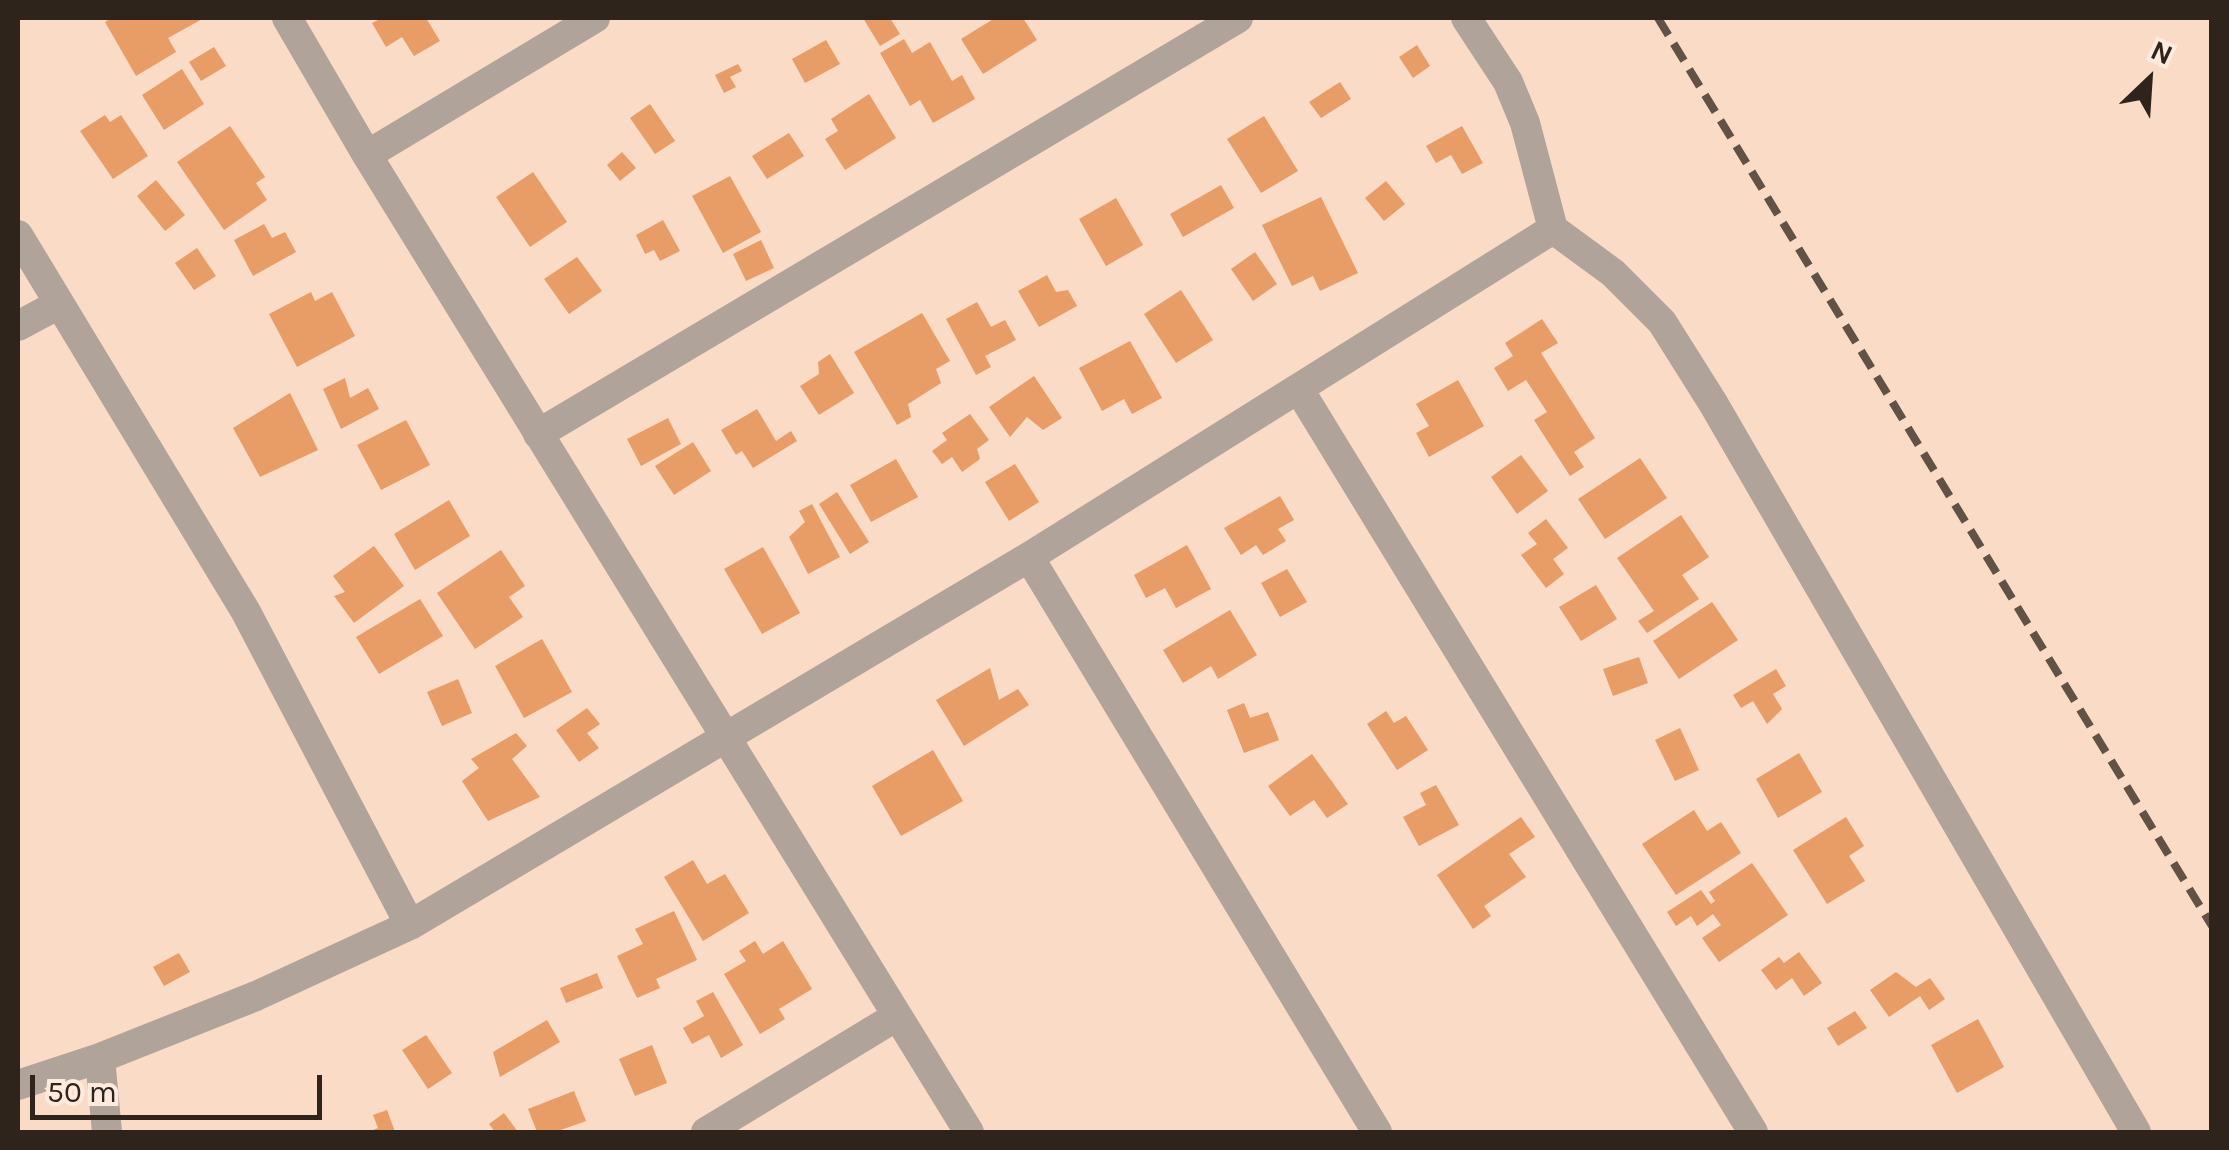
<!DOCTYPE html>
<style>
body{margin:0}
#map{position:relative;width:2229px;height:1150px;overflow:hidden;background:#fadbc5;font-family:Karla,sans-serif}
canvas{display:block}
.frame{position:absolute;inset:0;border:20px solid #2f241c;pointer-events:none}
.north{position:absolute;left:2099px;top:30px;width:100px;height:100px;-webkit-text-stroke:8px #feebde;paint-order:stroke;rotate:25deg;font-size:28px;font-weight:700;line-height:40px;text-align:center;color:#2f241c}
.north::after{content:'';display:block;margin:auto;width:35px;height:45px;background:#2f241c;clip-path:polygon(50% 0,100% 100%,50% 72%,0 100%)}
.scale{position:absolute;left:30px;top:1075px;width:292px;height:45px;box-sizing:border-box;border:5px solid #2f241c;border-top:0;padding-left:12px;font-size:30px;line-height:35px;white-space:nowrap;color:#2f241c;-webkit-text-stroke:8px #feebde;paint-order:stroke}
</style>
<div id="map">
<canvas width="2229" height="1150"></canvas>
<div class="frame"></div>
<div class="north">N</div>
<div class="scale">50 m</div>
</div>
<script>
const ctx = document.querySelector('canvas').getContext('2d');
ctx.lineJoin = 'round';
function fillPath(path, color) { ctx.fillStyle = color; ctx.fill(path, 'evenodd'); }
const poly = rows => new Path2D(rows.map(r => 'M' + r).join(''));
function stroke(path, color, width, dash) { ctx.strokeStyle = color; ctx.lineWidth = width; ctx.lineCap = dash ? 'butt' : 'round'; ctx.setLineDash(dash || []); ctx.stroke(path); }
fillPath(poly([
 [112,18,204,18,168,38,176,52,136,76,105,22],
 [382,18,426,18,440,41,414,56,402,37,386,47,372,23],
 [863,18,890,18,900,34,880,46],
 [995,18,1023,18,1037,40,983,74,961,39],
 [904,39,912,53,930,42,952,81,962,75,975,99,933,123,920,100,910,106,880,53],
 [826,40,840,64,805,83,792,59],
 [1417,45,1430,66,1413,78,1399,57],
 [214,47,226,66,201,81,189,62],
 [738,64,742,71,730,77,736,87,724,93,715,75],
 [182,69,204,104,164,130,142,95],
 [1340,82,1351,99,1321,118,1309,102],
 [869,94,896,138,845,170,825,139,838,131,831,119],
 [650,104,675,141,655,154,630,118],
 [105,115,110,122,121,115,148,156,113,179,80,131],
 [1264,116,1298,171,1261,193,1227,139],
 [230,126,265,177,256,183,267,200,224,230,177,162],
 [1462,126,1483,163,1462,174,1451,155,1436,163,1426,146],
 [789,133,804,156,767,179,752,156],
 [622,152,636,168,620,181,607,165],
 [533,172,567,222,530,247,496,197],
 [730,176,761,232,723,253,692,196],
 [156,180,185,215,165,231,137,196],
 [1386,181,1405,204,1384,221,1365,198],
 [1221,185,1234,208,1183,237,1170,214],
 [1321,197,1358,273,1320,291,1313,276,1292,286,1262,225],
 [1116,198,1143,245,1106,266,1079,219],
 [663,220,680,251,660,261,654,250,645,254,636,235],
 [264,224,272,238,285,232,296,252,253,276,234,240],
 [761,240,774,268,746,281,733,254],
 [197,248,216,276,194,290,175,263],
 [1255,252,1277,284,1253,301,1231,269],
 [577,257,602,291,569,314,544,279],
 [1047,275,1056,292,1068,290,1077,306,1039,327,1018,291],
 [1181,290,1213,340,1176,363,1144,314],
 [311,292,315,301,332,292,355,336,297,367,269,314],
 [977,302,991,327,1005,320,1016,340,985,356,991,367,976,375,946,319],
 [922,313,950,361,936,369,941,383,908,404,911,417,897,425,854,352],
 [1542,319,1558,343,1541,353,1595,438,1574,452,1584,467,1570,476,1534,420,1547,412,1526,380,1508,391,1494,368,1513,356,1505,343],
 [1130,341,1162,398,1132,414,1124,399,1102,411,1079,368],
 [830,354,854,393,819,415,800,386,819,374,818,362],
 [1034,376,1062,418,1043,430,1027,417,1010,437,989,407],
 [345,378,350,398,368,388,379,409,341,429,323,389],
 [1458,380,1484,426,1429,457,1416,433,1429,426,1416,404],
 [290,393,318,450,260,477,233,428],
 [757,409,776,441,791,431,797,441,753,468,742,451,736,455,721,430],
 [970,414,989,440,977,449,980,459,962,472,952,457,942,464,932,451,947,440,942,433],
 [668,418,681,444,641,466,627,439],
 [406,420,430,465,381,490,357,445],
 [693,442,711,471,674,495,655,466],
 [1521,455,1548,491,1517,514,1491,477],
 [1640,458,1667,498,1605,539,1578,499],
 [896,459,918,497,871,522,850,485],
 [1015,464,1039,502,1009,521,985,482],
 [837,492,869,542,850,554,819,504],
 [1280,496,1294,520,1278,529,1286,541,1263,555,1256,545,1241,555,1224,528],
 [449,500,470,536,415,570,394,534],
 [812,504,840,557,808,574,789,537,805,522,799,511],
 [1681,515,1709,557,1682,575,1699,599,1647,633,1638,621,1654,611,1617,558],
 [1546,519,1568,548,1553,559,1564,574,1546,588,1521,555,1537,544,1528,533],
 [1187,545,1211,589,1176,608,1165,588,1146,598,1134,575],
 [374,546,404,586,354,623,334,596,345,592,333,576],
 [763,547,800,613,762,634,724,569],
 [501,550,525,586,509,597,523,617,475,649,437,593],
 [1287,569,1307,602,1280,617,1261,583],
 [1596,585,1617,619,1581,641,1559,607],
 [420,599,443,636,379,674,356,637],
 [1712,602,1738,640,1679,679,1653,641],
 [1230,610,1257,655,1218,679,1211,666,1183,683,1163,650],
 [542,639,572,692,524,718,495,666],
 [1639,657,1648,683,1613,696,1603,669],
 [990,668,999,700,1018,689,1029,705,964,746,936,700],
 [1776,669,1786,686,1773,694,1782,709,1767,724,1753,701,1741,708,1733,695],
 [458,679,472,713,442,726,427,692],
 [1244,703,1250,718,1268,712,1279,740,1244,753,1227,710],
 [587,708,600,724,587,733,599,748,579,762,556,730],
 [1386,711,1394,723,1406,716,1428,750,1397,770,1367,724],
 [1680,728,1699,770,1675,781,1655,740],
 [516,733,527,746,512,759,540,797,488,821,462,781,479,768,471,759],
 [933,750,963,801,901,836,872,786],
 [1799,753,1822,792,1778,818,1756,779],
 [1312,754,1348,804,1327,818,1314,800,1290,816,1268,786],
 [1436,785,1459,825,1419,846,1403,817,1426,805,1420,793],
 [1694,810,1707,831,1721,822,1741,853,1676,895,1642,844],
 [1521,817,1535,837,1509,854,1526,877,1484,906,1491,916,1473,929,1437,875],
 [1846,817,1864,846,1849,856,1865,881,1827,904,1793,850],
 [693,860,707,884,725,874,749,913,703,941,664,877],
 [1752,863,1788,915,1719,962,1702,938,1721,925,1713,914,1697,926,1691,916,1676,926,1667,912,1701,890,1711,904,1715,901,1709,892],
 [674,911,697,960,656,979,660,988,637,998,617,956,643,944,635,929],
 [755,941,763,954,783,941,812,989,779,1009,785,1019,760,1034,724,974,746,961,739,951],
 [1799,952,1822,983,1804,996,1792,978,1776,990,1761,970,1779,957,1784,963],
 [179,953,190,972,164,986,153,967],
 [1896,972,1916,987,1930,978,1945,999,1929,1010,1920,996,1889,1017,1870,990],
 [597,973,603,988,566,1003,560,988],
 [713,992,743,1045,721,1058,709,1035,692,1044,683,1028,704,1016,696,1001],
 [1855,1011,1867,1028,1838,1046,1827,1028],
 [1978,1019,2004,1067,1957,1093,1931,1045],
 [547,1020,560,1042,500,1077,493,1052],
 [426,1035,452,1073,428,1089,402,1050],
 [652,1045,667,1083,635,1096,619,1059],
 [574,1091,586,1121,555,1132,537,1132,528,1109],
 [387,1110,395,1132,368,1132,378,1128,373,1115],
 [504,1113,518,1132,495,1132,489,1124]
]), '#e79d65');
stroke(poly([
 [287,18,367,155,969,1132],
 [1466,18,1508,82,1525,123,1553,229,1613,273,1662,322,1713,403,2136,1132],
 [367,155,595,18],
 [18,235,246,612,410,925],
 [18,326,59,304],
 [1300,391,1753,1132],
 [538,434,1238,18],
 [1029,557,1377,1132],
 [100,1058,107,1132],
 [18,1085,100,1058,256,996,410,925,1029,557,1553,229],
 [706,1132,897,1016]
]), '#b0a399', 30);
stroke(poly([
 [1658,18,2212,926]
]), '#625246', 8, [20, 10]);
</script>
